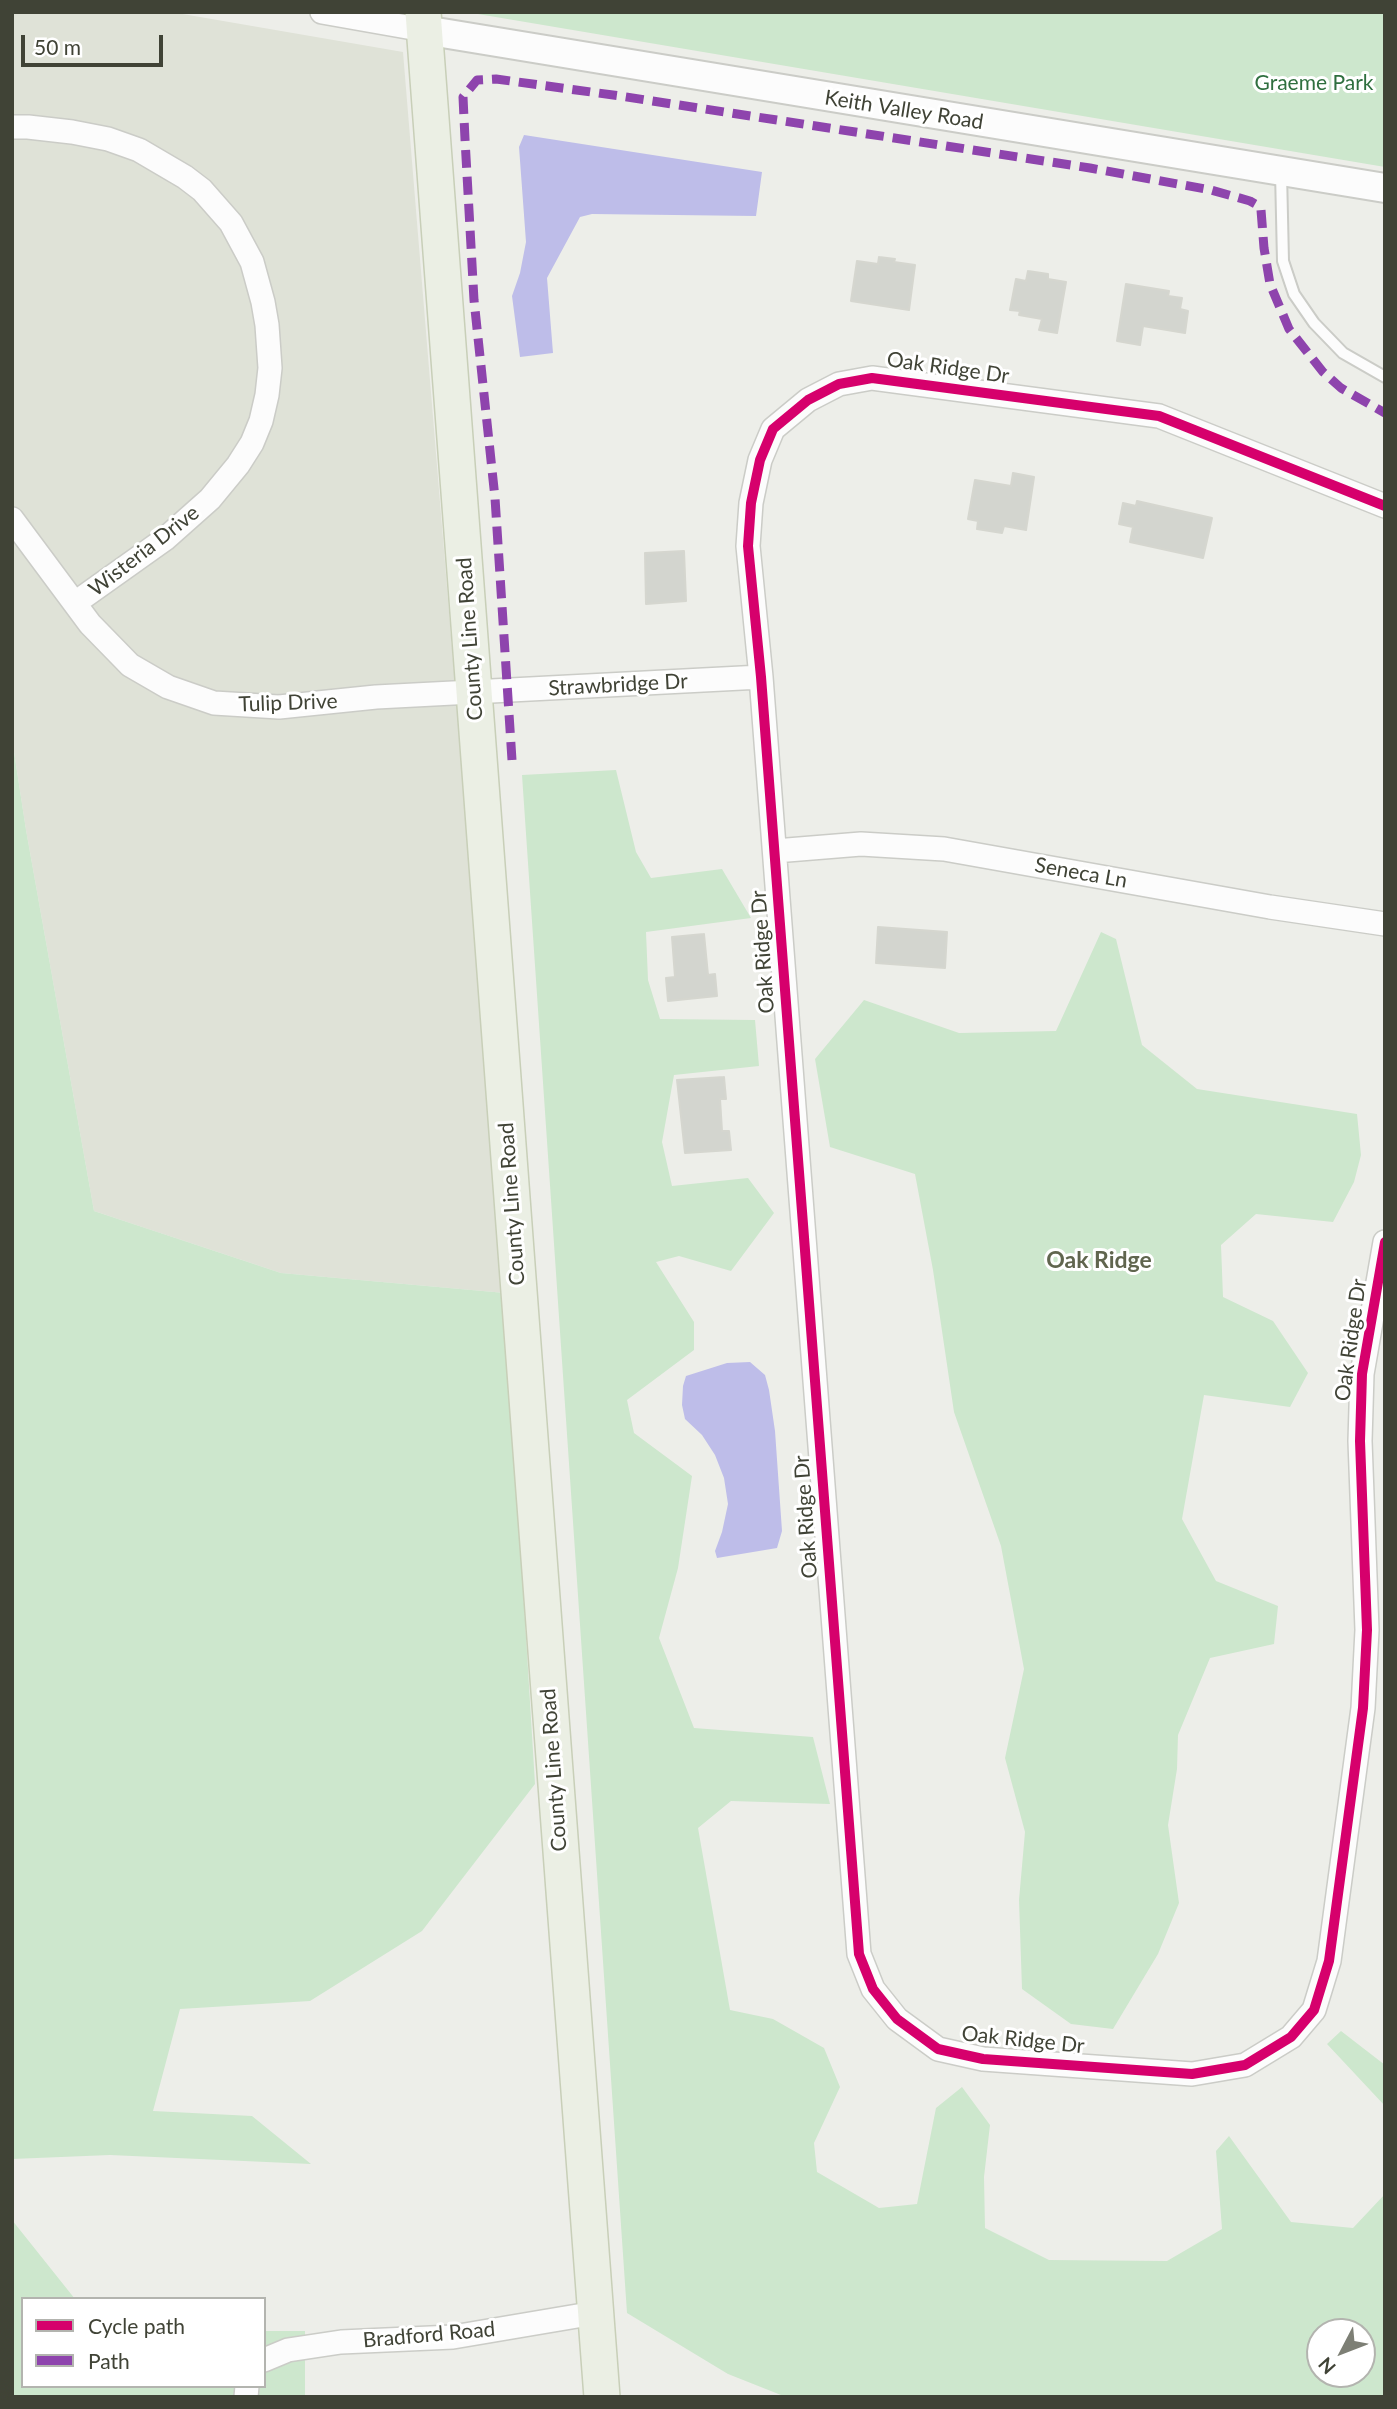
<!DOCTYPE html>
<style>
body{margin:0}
#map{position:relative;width:1397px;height:2409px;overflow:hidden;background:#edeee9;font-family:Lato,sans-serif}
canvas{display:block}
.frame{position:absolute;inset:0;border:14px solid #404336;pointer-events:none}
.legend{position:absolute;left:21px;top:2297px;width:245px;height:91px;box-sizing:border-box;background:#fff;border:2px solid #b3b4af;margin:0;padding:9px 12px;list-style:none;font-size:21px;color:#404336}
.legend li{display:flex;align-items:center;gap:14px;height:35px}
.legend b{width:35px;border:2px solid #b3b4af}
.north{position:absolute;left:1306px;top:2318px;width:70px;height:70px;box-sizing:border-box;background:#fff;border:2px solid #b3b4af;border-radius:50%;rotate:228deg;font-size:19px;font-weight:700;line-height:28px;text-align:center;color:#404336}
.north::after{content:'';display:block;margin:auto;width:24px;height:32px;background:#7d7f75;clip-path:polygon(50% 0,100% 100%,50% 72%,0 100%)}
.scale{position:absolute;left:21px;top:35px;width:142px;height:32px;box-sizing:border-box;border:4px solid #404336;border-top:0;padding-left:9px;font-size:21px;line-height:24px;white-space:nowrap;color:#404336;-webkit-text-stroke:5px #fff;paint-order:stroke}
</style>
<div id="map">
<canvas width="1397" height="2409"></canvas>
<div class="frame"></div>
<ul class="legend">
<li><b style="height:9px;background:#d6006c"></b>Cycle path</li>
<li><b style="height:9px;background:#8e44ad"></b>Path</li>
</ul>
<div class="north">N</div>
<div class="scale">50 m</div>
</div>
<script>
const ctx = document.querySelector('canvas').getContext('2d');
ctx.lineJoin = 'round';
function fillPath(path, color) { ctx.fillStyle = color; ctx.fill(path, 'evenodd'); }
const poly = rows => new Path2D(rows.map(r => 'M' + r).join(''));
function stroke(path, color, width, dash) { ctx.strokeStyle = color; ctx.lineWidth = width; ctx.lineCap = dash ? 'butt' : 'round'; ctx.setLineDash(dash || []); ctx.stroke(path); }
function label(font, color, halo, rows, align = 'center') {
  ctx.font = font + ' Lato,sans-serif'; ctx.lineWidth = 6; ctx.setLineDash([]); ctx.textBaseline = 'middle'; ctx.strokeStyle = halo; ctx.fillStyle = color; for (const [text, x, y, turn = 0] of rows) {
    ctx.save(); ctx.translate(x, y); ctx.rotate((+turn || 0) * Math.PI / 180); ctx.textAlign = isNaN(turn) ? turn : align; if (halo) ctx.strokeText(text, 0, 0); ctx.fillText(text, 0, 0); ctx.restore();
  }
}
fillPath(poly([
 [12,12,171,12,403,52,505,1293,281,1273,94,1211,26,830,12,739]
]), '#dfe2d7');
fillPath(poly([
 [466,12,1385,12,1385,167],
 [12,739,26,830,94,1211,281,1273,505,1293,535,1784,422,1931,310,2001,180,2009,153,2111,252,2116,311,2164,110,2155,12,2159],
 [616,770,636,852,651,878,722,869,751,918,646,932,648,980,660,1019,755,1020,759,1066,674,1075,662,1142,672,1186,748,1178,774,1213,731,1271,679,1256,656,1262,694,1322,694,1350,627,1400,634,1433,692,1476,678,1568,659,1638,694,1728,813,1737,830,1804,731,1801,698,1828,730,2010,773,2019,824,2048,840,2087,814,2143,817,2172,879,2208,917,2204,936,2108,962,2087,990,2125,984,2177,985,2228,1049,2260,1167,2261,1222,2229,1216,2151,1229,2136,1291,2222,1353,2228,1385,2194,1385,2397,786,2397,728,2374,627,2313,522,775],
 [1320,2332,1362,2332,1362,2374,1320,2374],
 [1101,932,1116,939,1142,1045,1197,1089,1357,1114,1361,1155,1354,1182,1333,1222,1256,1214,1221,1245,1223,1297,1273,1321,1308,1373,1290,1407,1204,1395,1182,1519,1216,1581,1278,1606,1274,1644,1210,1658,1178,1735,1177,1769,1168,1825,1179,1903,1158,1954,1113,2029,1071,2024,1022,1989,1019,1900,1025,1832,1005,1758,1024,1669,1001,1546,954,1412,933,1270,915,1174,830,1147,815,1059,864,1000,959,1033,1056,1031],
 [1341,2031,1385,2065,1385,2106,1327,2044],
 [12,2220,75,2299,23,2299,23,2386,264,2386,264,2331,305,2331,305,2397,12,2397]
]), '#cde7cd');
fillPath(poly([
 [524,135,762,172,756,216,592,214,580,217,547,278,553,353,520,357,512,296,520,273,526,242,519,147],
 [750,1362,765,1375,769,1390,775,1431,782,1531,777,1548,717,1558,715,1551,722,1532,728,1504,724,1478,715,1455,702,1435,685,1419,682,1405,683,1386,686,1376,727,1363]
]), '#bebde9');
const building = poly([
 [879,257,895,259,894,262,915,265,909,310,851,301,857,261,878,264,879,257],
 [1028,271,1048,274,1048,279,1066,282,1057,333,1039,330,1042,319,1019,315,1020,311,1010,310,1016,279,1026,281,1028,271],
 [1126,284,1169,291,1168,296,1182,298,1180,309,1188,311,1185,333,1143,326,1140,345,1117,341,1126,284],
 [1013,473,1034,477,1026,530,1004,526,1002,533,977,529,978,521,968,519,975,480,1011,486,1013,473],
 [1137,501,1212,518,1203,558,1130,542,1133,527,1119,524,1123,503,1136,506,1137,501],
 [684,551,686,601,646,604,645,553,684,551],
 [878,927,947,932,945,968,876,963,878,927],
 [704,934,708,975,715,974,717,996,668,1001,666,978,675,977,672,937,704,934],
 [724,1077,726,1099,720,1099,722,1131,729,1131,731,1150,685,1153,677,1080,724,1077]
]);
fillPath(building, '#d3d5cf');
stroke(building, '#d5d6cf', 2);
const service = poly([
 [1281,172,1283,261,1294,294,1314,323,1343,353,1385,377]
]);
const minor = poly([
 [322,12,424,30],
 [12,127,28,127,72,132,108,139,139,150,185,177,202,190,231,223,252,262,263,302,267,325,270,368,267,395,261,421,252,443,238,465,210,499,165,539,75,603],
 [1385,506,1159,416,872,378,839,384,808,400,773,429,760,460,751,503,748,546,761,677,859,1954,873,1989,897,2019,938,2049,983,2059,1192,2074,1245,2065,1291,2037,1314,2010,1329,1961,1363,1708,1367,1630,1360,1441,1362,1374,1385,1242],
 [12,519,90,624,130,665,168,687,214,703,279,707,376,697,761,677],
 [775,851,861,844,944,849,1270,907,1385,924],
 [264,2360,288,2350,341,2342,453,2337,595,2313],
 [246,2397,247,2386]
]);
const tertiary = poly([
 [424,30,1385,188]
]);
const primary = poly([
 [423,12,602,2397]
]);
stroke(service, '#cbccc7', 14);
stroke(minor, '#cbccc7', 26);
stroke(tertiary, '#cbccc7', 32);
stroke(primary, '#c8cfb8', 38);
stroke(service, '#fcfcfc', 10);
stroke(minor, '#fcfcfc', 23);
stroke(tertiary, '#fcfcfc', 28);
stroke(primary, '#ebefe4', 35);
stroke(poly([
 [512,760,495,498,474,300,465,139,463,97,477,80,496,79,620,96,1090,168,1211,190,1250,201,1259,206,1261,210,1264,248,1270,284,1289,329,1323,372,1341,388,1385,413]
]), '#8e44ad', 9, [18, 9]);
stroke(poly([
 [1385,506,1159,416,872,378,839,384,808,400,773,429,760,460,751,503,748,546,761,677,859,1954,873,1989,897,2019,938,2049,983,2059,1192,2074,1245,2065,1291,2037,1314,2010,1329,1961,1363,1708,1367,1630,1360,1441,1362,1374,1385,1242]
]), '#d6006c', 10);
label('21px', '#2f6f3f', '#fff', [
 ["Graeme Park",1314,83]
]);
label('21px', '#404336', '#fff', [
 ["Keith Valley Road",904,110,9],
 ["Oak Ridge Dr",948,368,8],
 ["Wisteria Drive",144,551,-38],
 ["County Line Road",470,639,-94],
 ["Strawbridge Dr",618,685,-3],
 ["Tulip Drive",288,703,-2],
 ["Seneca Ln",1081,873,10],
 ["Oak Ridge Dr",763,952,-94],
 ["County Line Road",512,1204,-94],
 ["Oak Ridge Dr",1351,1340,-82],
 ["Oak Ridge Dr",806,1517,-94],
 ["County Line Road",554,1770,-94],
 ["Oak Ridge Dr",1023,2040,6],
 ["Bradford Road",429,2335,-5]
]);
label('bold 23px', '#60654e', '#fff', [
 ["Oak Ridge",1099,1261]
]);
</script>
